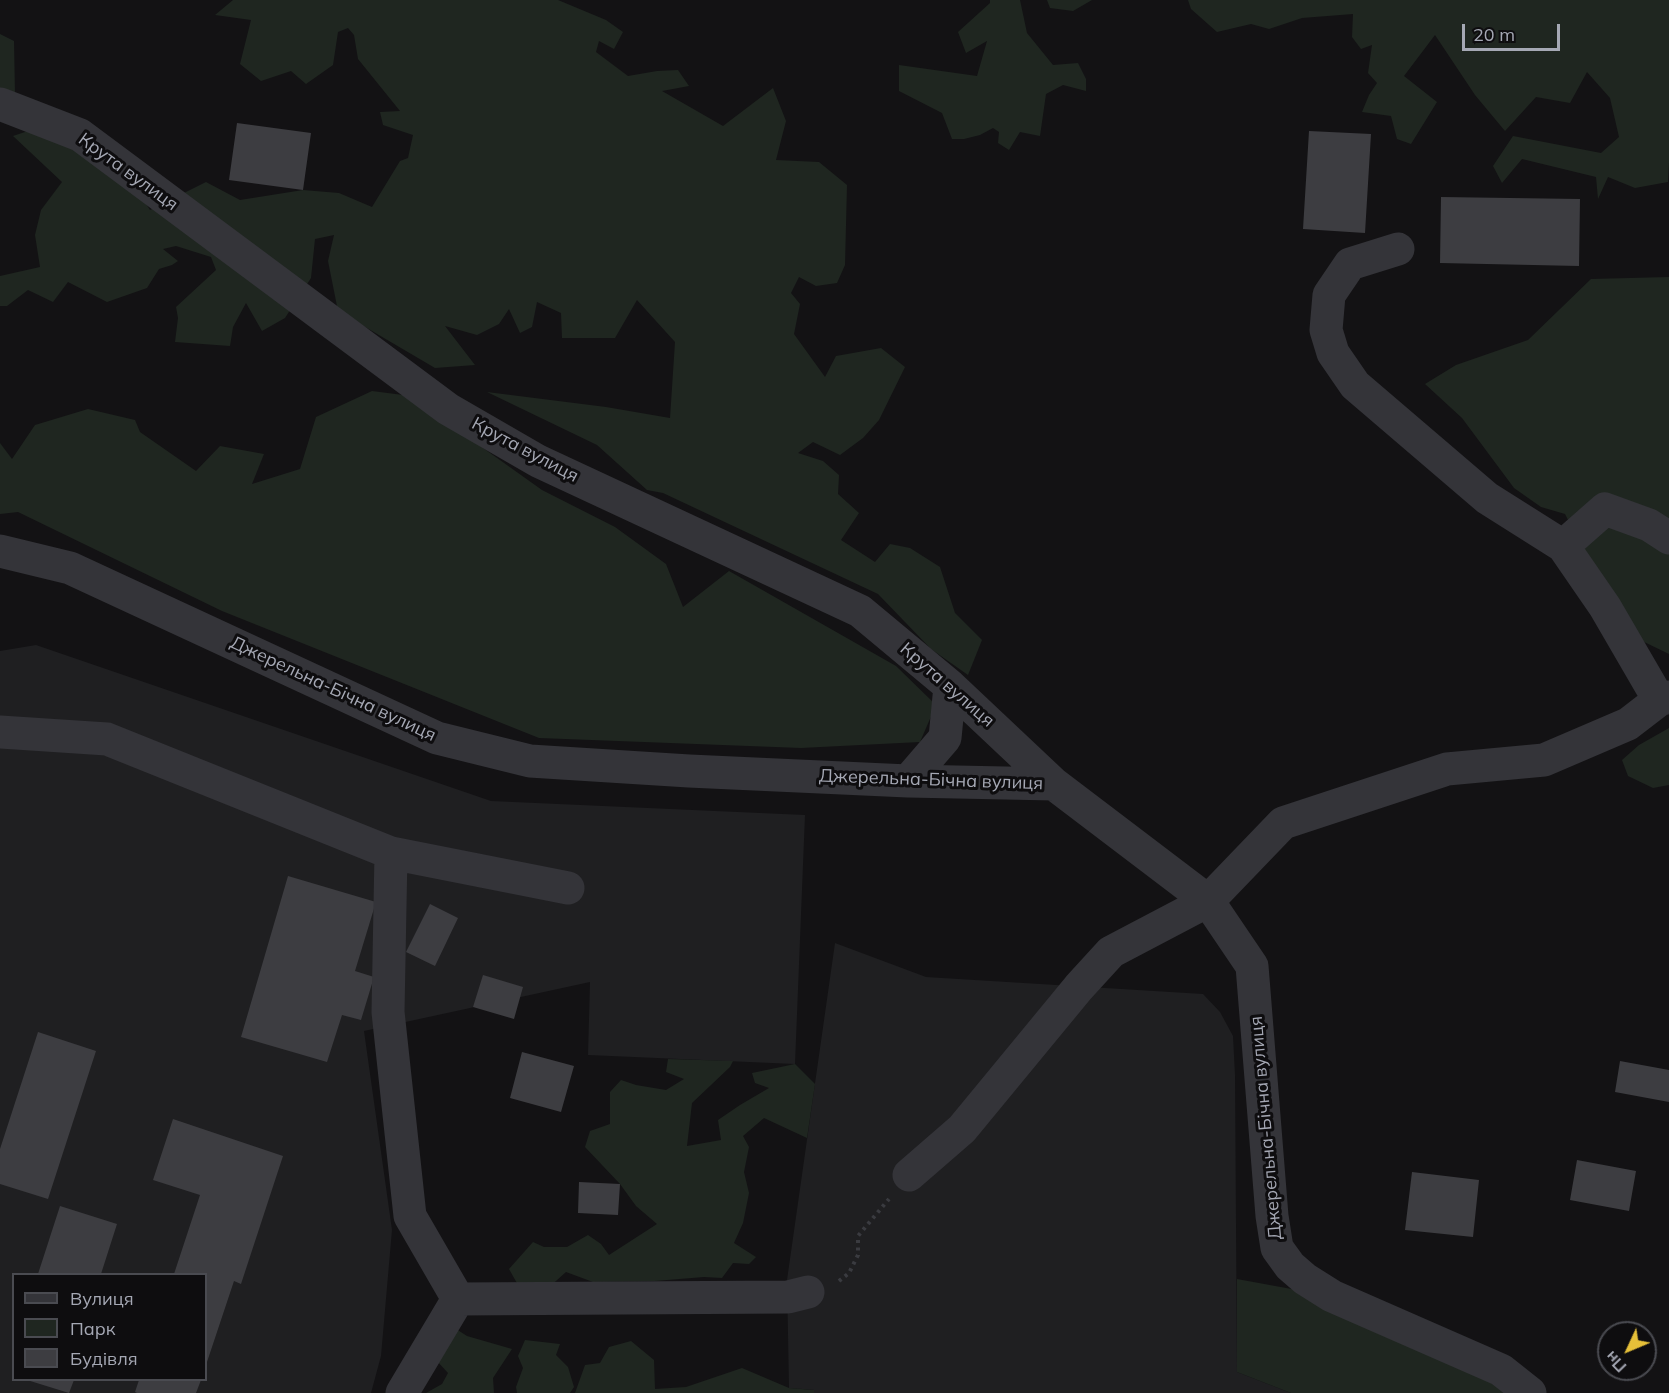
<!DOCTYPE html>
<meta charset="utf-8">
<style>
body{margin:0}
#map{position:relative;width:1669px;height:1393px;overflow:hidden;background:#131214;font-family:Mulish,sans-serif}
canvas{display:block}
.legend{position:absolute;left:12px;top:1273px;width:195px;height:108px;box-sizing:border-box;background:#0e0d0f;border:2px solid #4a4b51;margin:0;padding:8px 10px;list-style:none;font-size:18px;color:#a5a8b4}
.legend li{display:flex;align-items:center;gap:12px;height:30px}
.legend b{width:30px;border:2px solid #4a4b51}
.north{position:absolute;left:1597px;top:1321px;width:60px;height:60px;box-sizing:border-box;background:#0e0d0f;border:2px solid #4a4b51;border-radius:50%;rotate:226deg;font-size:16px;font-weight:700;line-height:24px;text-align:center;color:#a5a8b4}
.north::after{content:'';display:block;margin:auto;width:21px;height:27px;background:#e6c039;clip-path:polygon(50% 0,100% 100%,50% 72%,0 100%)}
.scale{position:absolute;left:1462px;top:24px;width:98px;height:27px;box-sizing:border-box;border:3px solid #a5a8b4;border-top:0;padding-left:8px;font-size:18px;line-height:21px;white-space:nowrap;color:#a5a8b4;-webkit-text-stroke:4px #0e0d0f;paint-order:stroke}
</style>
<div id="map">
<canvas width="1669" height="1393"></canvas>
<ul class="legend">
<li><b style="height:8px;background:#343439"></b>Вулиця</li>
<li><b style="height:16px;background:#1f2620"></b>Парк</li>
<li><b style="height:16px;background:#3d3d41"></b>Будівля</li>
</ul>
<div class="north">Пн</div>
<div class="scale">20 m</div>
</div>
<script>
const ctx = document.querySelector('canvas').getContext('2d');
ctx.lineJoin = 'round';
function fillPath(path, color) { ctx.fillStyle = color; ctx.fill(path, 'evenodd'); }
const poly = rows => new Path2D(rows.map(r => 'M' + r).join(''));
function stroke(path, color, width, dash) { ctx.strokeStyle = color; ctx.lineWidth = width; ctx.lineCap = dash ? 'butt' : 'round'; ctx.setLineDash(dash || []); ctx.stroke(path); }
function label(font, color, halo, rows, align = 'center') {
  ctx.font = font + ' Mulish,sans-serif'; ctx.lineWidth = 6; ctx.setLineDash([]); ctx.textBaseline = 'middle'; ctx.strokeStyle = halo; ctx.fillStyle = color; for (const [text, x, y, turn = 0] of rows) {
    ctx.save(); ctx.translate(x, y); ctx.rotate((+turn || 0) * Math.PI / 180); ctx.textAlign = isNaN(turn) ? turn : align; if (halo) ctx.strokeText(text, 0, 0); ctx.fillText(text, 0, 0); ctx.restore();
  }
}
fillPath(poly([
 [36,645,491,801,805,815,795,1064,588,1055,590,982,364,1031,392,1230,381,1356,371,1393,0,1393,0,651],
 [14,1274,206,1274,206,1380,14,1380],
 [835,943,926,977,1203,994,1220,1012,1233,1036,1235,1075,1237,1372,1291,1393,814,1393,814,1390,789,1388,787,1280]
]), '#1f1f21');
fillPath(poly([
 [233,0,558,0,606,20,623,32,614,49,599,41,596,52,628,76,657,71,678,70,689,86,662,91,723,126,773,88,786,121,776,160,819,162,847,185,845,265,837,283,816,286,799,277,791,293,800,304,794,334,825,377,836,356,881,348,905,367,879,420,863,438,840,455,813,442,798,453,823,461,839,475,838,494,859,513,841,540,875,562,890,544,910,548,940,567,955,613,982,640,968,675,931,649,878,594,663,493,647,490,597,445,487,392,606,407,670,418,675,342,637,300,615,338,562,338,561,313,537,302,532,327,520,333,509,309,499,324,477,335,445,326,475,365,435,368,338,311,328,261,334,235,315,239,311,278,285,318,262,331,246,303,233,327,230,346,175,342,178,318,176,307,216,270,211,257,176,246,163,249,178,261,172,265,159,269,147,288,107,302,68,282,53,302,28,290,7,306,0,306,0,276,40,267,35,235,41,210,62,182,13,136,37,128,132,182,150,210,206,182,240,200,303,190,339,193,372,207,400,161,408,158,413,135,383,125,380,112,400,111,358,59,354,35,348,28,338,32,333,65,306,84,291,71,261,81,240,64,251,20,215,15],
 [990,0,1020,0,1027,33,1053,65,1078,63,1086,79,1086,91,1063,85,1046,94,1040,136,1020,132,1009,150,998,143,999,132,993,128,980,135,964,139,952,139,942,113,899,91,899,65,977,76,987,41,966,53,958,32,990,3],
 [1047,0,1092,0,1073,11,1050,8],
 [1188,0,1669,0,1669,162,1668,182,1635,188,1608,177,1598,199,1596,177,1522,159,1502,183,1493,166,1513,136,1601,153,1619,137,1610,98,1587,72,1570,103,1536,97,1505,131,1475,95,1435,35,1404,76,1437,102,1411,144,1397,139,1391,116,1362,112,1369,95,1377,83,1368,73,1372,45,1361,49,1352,37,1353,14,1302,18,1269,29,1251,24,1217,32,1191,9],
 [0,34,14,41,15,94,0,88],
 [1669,277,1669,654,1638,639,1595,573,1565,514,1541,507,1514,488,1462,418,1425,384,1456,365,1528,340,1591,279],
 [372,391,403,395,469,438,542,490,615,527,666,564,683,607,729,571,896,666,936,705,920,742,801,748,539,738,222,611,18,512,0,514,0,443,12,459,35,425,88,409,135,420,140,432,196,471,220,446,264,454,252,484,300,469,316,417],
 [1669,728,1669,785,1653,788,1628,776,1622,760,1639,745],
 [668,1059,733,1061,730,1067,692,1103,687,1146,721,1140,718,1120,740,1105,769,1088,755,1083,752,1073,795,1064,815,1084,807,1138,764,1118,743,1136,749,1147,744,1172,749,1193,743,1223,734,1243,756,1257,749,1264,733,1263,722,1278,704,1277,655,1281,593,1282,566,1272,547,1289,518,1285,509,1269,533,1242,544,1247,567,1247,588,1235,601,1244,609,1255,657,1224,636,1206,620,1184,585,1147,590,1131,610,1124,610,1092,621,1080,636,1085,666,1090,684,1079,666,1072],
 [1237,1279,1297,1290,1518,1393,1291,1393,1237,1372],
 [453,1327,467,1336,512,1349,493,1378,494,1393,426,1393,442,1384,448,1373,436,1360],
 [525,1340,560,1344,556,1355,568,1367,574,1387,570,1393,517,1393,516,1387,523,1368,518,1356],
 [631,1341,654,1360,655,1389,686,1387,742,1368,789,1388,814,1390,814,1393,575,1393,585,1365,600,1363,609,1347]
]), '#1f2620');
fillPath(poly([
 [237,123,311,133,303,190,229,180],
 [1309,131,1371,134,1365,233,1303,229],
 [1441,197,1580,199,1579,266,1440,263],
 [288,876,376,902,355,971,374,977,361,1020,342,1015,327,1062,241,1037],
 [430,904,458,918,435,966,406,952],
 [483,975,523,987,514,1019,473,1007],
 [38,1032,96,1051,48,1199,0,1184,0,1149],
 [522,1052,574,1066,561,1112,510,1098],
 [1620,1061,1669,1070,1669,1102,1615,1092],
 [173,1119,283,1156,241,1284,234,1281,206,1365,206,1274,174,1274,200,1195,153,1180],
 [1577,1160,1636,1171,1629,1211,1570,1200],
 [1412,1172,1479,1180,1473,1237,1405,1230],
 [579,1182,620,1184,618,1215,578,1213],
 [60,1206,117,1224,101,1274,38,1274],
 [27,1380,74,1380,69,1393],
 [139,1380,201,1380,196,1393,137,1393,135,1392]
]), '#3d3d41');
stroke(poly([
 [839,1281,849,1273,858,1255,858,1236,889,1199]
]), '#3a3b40', 4, [3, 4.5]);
stroke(poly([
 [0,104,80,135,448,409,538,461,860,611,950,686,1054,784],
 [1398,249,1350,264,1329,295,1326,330,1333,353,1355,385,1487,498,1563,546,1605,607,1659,700],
 [1563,546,1605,509,1649,525,1669,538],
 [0,551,70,568,437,738,530,761,689,771,908,781,1054,784,1208,901,1252,966,1272,1216,1277,1248,1290,1266,1305,1279,1332,1296,1501,1370,1530,1393],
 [0,732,107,739,391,853,388,1012,410,1216,458,1299],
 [908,781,945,738,950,686],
 [391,853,568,888],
 [909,1175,962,1129,1079,987,1111,952,1208,901,1283,823,1447,769,1544,760,1628,724,1659,700,1669,697],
 [402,1393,458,1299,788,1297,808,1292]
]), '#343439', 33);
label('18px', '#a5a8b4', '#0e0d0f', [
 ["Крута вулиця",128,172,36],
 ["Крута вулиця",525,450,28],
 ["Крута вулиця",947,685,41],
 ["Джерельна-Бічна вулиця",333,689,25],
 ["Джерельна-Бічна вулиця",931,780,2],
 ["Джерельна-Бічна вулиця",1266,1128,-95]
]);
</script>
